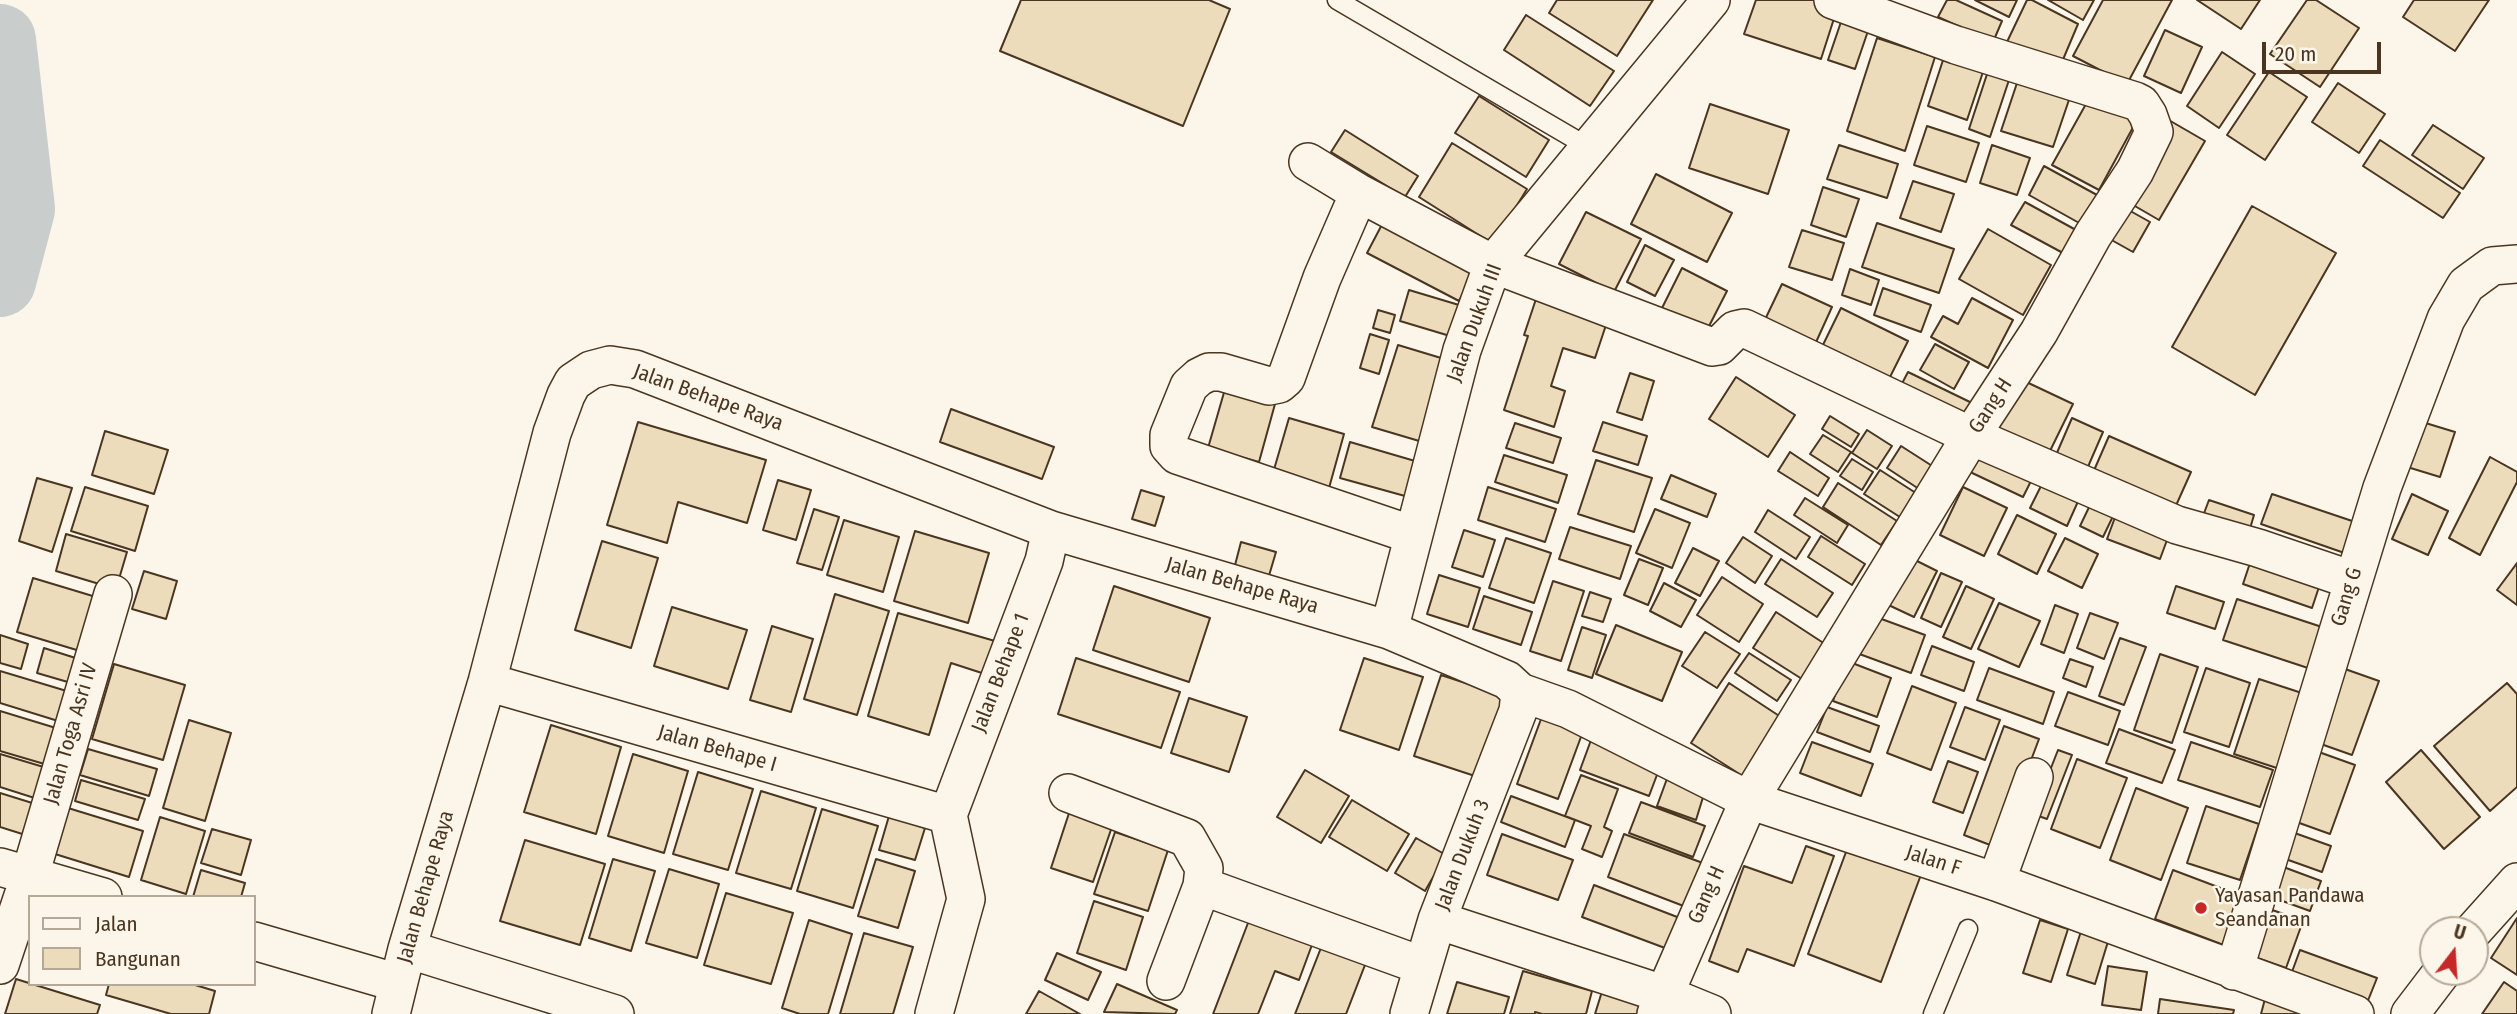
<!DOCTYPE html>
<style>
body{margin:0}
#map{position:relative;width:2517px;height:1014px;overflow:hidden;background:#fbf6e9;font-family:"Fira Sans Condensed",sans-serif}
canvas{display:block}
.legend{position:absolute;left:28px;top:895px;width:228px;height:91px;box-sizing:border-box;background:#fbf6e9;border:2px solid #b4a999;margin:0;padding:9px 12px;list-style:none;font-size:21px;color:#4a3520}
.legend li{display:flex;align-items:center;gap:14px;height:35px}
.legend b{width:35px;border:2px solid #b4a999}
.north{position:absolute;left:2419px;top:916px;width:70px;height:70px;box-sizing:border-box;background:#fbf6e9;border:2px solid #b4a999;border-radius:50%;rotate:17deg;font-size:19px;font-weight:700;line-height:28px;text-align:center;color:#4a3520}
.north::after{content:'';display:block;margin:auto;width:24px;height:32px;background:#c62828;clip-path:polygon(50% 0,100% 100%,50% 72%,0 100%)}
.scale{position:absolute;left:2262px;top:42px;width:119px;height:32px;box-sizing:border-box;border:4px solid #4a3520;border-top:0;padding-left:9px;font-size:21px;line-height:24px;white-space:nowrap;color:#4a3520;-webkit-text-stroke:5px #fbf6e9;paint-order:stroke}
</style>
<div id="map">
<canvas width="2517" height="1014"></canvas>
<ul class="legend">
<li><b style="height:9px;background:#fbf6e9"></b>Jalan</li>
<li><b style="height:19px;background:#ecdcbc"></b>Bangunan</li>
</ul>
<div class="north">U</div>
<div class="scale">20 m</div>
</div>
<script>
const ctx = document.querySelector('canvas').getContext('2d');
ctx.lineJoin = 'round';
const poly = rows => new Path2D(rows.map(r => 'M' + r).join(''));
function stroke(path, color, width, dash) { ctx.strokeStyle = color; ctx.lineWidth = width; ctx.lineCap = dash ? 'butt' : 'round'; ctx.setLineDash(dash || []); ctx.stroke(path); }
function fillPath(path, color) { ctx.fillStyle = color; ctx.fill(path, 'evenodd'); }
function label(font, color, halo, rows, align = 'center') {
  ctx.font = font + ' "Fira Sans Condensed",sans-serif'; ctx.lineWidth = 5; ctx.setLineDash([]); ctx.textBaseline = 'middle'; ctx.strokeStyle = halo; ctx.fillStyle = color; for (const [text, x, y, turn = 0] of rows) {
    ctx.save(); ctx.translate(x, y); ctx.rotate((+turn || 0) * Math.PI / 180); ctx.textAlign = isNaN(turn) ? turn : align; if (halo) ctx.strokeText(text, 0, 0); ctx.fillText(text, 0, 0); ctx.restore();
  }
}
stroke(poly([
 [0,40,19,209,0,281]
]), '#c9cecd', 72);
const building = poly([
 [1021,0,1209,0,1230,9,1183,126,1000,51,1021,0],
 [1557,0,1653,0,1617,56,1549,13,1557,0],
 [1756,0,1819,0,1838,6,1821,59,1744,34,1756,0],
 [1947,0,1956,0,2002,21,1993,42,1938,17,1947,0],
 [1975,0,2017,0,2009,17,1975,0],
 [2027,0,2032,0,2078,24,2059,69,2006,44,2027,0],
 [2048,0,2094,0,2083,20,2048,0],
 [2103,0,2172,0,2127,84,2073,56,2103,0],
 [2197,0,2260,0,2241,29,2197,0],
 [2307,0,2316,0,2359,28,2320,87,2270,54,2307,0],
 [2414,0,2489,0,2455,51,2403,17,2414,0],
 [1526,15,1614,71,1590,106,1504,50,1526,15],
 [1842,19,1869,28,1855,69,1828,60,1842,19],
 [2165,30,2202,47,2181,93,2144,76,2165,30],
 [1877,38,1935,57,1905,151,1847,131,1877,38],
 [1946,51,1986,63,1967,120,1928,106,1946,51],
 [2222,52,2255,74,2219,128,2187,106,2222,52],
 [1990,65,2012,71,1990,137,1969,129,1990,65],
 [2021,71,2073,88,2053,147,2001,131,2021,71],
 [2269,72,2307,97,2265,160,2227,135,2269,72],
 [2338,83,2385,114,2359,153,2312,122,2338,83],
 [2091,95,2137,120,2099,190,2052,165,2091,95],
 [1479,96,1549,140,1526,177,1455,133,1479,96],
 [1710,104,1789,130,1768,194,1689,168,1710,104],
 [2167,119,2205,141,2159,220,2121,198,2167,119],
 [2433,125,2484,158,2463,189,2412,155,2433,125],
 [1927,126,1979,143,1966,182,1914,165,1927,126],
 [1345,130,1418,176,1405,197,1331,152,1345,130],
 [2380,140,2460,193,2443,218,2363,166,2380,140],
 [1452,143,1527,189,1493,244,1419,197,1452,143],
 [1839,145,1898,164,1887,198,1827,179,1839,145],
 [1992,145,2030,158,2017,195,1980,183,1992,145],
 [2044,166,2097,195,2081,224,2029,195,2044,166],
 [1656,174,1732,213,1707,262,1631,224,1656,174],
 [1913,181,1954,194,1941,232,1900,218,1913,181],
 [1823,187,1859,199,1846,237,1811,225,1823,187],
 [2025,202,2076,230,2063,253,2011,225,2025,202],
 [2116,203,2150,222,2133,252,2099,233,2116,203],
 [2252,206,2336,253,2255,395,2172,347,2252,206],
 [1586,212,1641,239,1614,292,1559,264,1586,212],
 [1387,215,1479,263,1459,301,1367,253,1387,215],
 [1877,223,1954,249,1939,293,1862,267,1877,223],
 [1988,229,2051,265,2023,315,1959,279,1988,229],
 [1802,230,1844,243,1832,280,1789,267,1802,230],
 [1645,245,1674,260,1655,296,1627,282,1645,245],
 [1682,268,1727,291,1706,332,1661,310,1682,268],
 [1850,269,1879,280,1871,305,1842,295,1850,269],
 [1782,284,1832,307,1812,351,1761,328,1782,284],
 [1883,288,1931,305,1921,332,1874,315,1883,288],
 [1409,290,1459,305,1450,336,1400,321,1409,290],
 [1972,298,2013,320,1988,368,1931,337,1943,316,1958,324,1972,298],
 [1536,299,1607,322,1595,358,1563,348,1551,386,1565,391,1554,427,1504,410,1528,336,1524,335,1536,299],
 [1841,308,1908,341,1886,385,1819,353,1841,308],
 [1378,310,1395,315,1390,333,1373,328,1378,310],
 [1370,334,1389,340,1379,374,1360,368,1370,334],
 [1935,344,1969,362,1954,389,1920,370,1935,344],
 [1398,345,1451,361,1426,443,1372,427,1398,345],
 [1908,372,1972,403,1960,427,1896,395,1908,372],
 [1630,373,1654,381,1642,420,1617,412,1630,373],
 [1736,377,1795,415,1768,457,1709,419,1736,377],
 [2020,379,2073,404,2049,453,1996,427,2020,379],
 [1225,389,1275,404,1259,462,1208,448,1225,389],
 [951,409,1054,447,1042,479,940,442,951,409],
 [1830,416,1859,434,1851,447,1822,429,1830,416],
 [1289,418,1344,434,1329,488,1273,473,1289,418],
 [2072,418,2103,432,2087,469,2056,455,2072,418],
 [2419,421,2455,432,2440,477,2404,466,2419,421],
 [638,422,766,460,747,523,678,502,667,543,607,525,638,422],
 [1603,422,1647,436,1638,465,1593,451,1603,422],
 [1515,423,1561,438,1553,463,1506,448,1515,423],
 [1867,430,1892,446,1877,469,1852,453,1867,430],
 [105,431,168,450,154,494,92,475,105,431],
 [1823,435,1851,452,1838,472,1810,454,1823,435],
 [2109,436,2191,472,2174,510,2092,475,2109,436],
 [1350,442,1415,461,1405,496,1340,478,1350,442],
 [1981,445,2036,471,2023,497,1968,471,1981,445],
 [1901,446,1937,469,1922,491,1887,468,1901,446],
 [1790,452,1829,478,1818,496,1778,471,1790,452],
 [1504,455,1567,475,1558,503,1495,482,1504,455],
 [2490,457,2517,472,2517,482,2480,555,2449,538,2490,457],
 [1852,459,1873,472,1862,490,1840,476,1852,459],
 [1596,460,1652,478,1634,532,1578,514,1596,460],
 [1880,470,1919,495,1903,519,1864,494,1880,470],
 [1671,475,1716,494,1707,517,1661,499,1671,475],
 [37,478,72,488,52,552,19,541,37,478],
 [778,480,811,490,796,540,763,530,778,480],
 [2044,480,2080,497,2067,526,2030,508,2044,480],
 [1838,483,1897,521,1881,545,1823,507,1838,483],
 [85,487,148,506,135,551,71,531,85,487],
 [1488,487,1556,509,1545,542,1478,520,1488,487],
 [1963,487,2007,508,1984,556,1940,535,1963,487],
 [1141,490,1164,497,1155,526,1132,519,1141,490],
 [2272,494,2367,526,2356,557,2261,524,2272,494],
 [2412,494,2448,511,2428,555,2392,539,2412,494],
 [1805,498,1848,525,1837,543,1794,515,1805,498],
 [2093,499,2116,510,2103,537,2080,526,2093,499],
 [2209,500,2254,515,2249,532,2203,516,2209,500],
 [814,509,839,517,822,570,797,563,814,509],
 [1655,509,1690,523,1672,568,1636,553,1655,509],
 [1768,510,1810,537,1796,559,1755,532,1768,510],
 [2117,512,2170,532,2160,559,2107,539,2117,512],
 [2017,515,2056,534,2037,574,1998,554,2017,515],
 [844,520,899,537,883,592,827,575,844,520],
 [1570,527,1631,546,1620,579,1559,559,1570,527],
 [1464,530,1495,540,1483,577,1452,567,1464,530],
 [915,531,989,553,968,623,894,601,915,531],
 [66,534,127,552,116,589,56,571,66,534],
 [1821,536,1865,564,1852,585,1808,557,1821,536],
 [1743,537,1772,556,1755,583,1726,563,1743,537],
 [1506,538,1551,553,1534,603,1489,588,1506,538],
 [2065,538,2098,554,2082,588,2048,571,2065,538],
 [602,541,658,558,631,648,575,630,602,541],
 [1241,542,1276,552,1268,579,1234,569,1241,542],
 [1693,548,1719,561,1700,596,1675,583,1693,548],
 [1903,554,1937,571,1914,617,1880,601,1903,554],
 [2253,554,2322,578,2312,608,2243,584,2253,554],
 [1639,559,1663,568,1648,605,1624,595,1639,559],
 [1781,559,1833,593,1817,617,1765,584,1781,559],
 [2517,563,2517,605,2497,590,2517,563],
 [144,571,177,581,166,619,132,609,144,571],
 [1941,573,1962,582,1941,627,1921,618,1941,573],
 [1439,575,1480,588,1468,627,1427,614,1439,575],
 [1722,577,1763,604,1739,642,1697,615,1722,577],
 [33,578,106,600,90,654,17,632,33,578],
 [1553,581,1584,591,1561,661,1530,651,1553,581],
 [1664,583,1696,600,1681,627,1650,611,1664,583],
 [1114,586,1210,618,1189,682,1093,650,1114,586],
 [1966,586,1994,599,1971,649,1943,637,1966,586],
 [2176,586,2224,602,2215,629,2167,613,2176,586],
 [1590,592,1611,599,1603,622,1582,616,1590,592],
 [835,594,889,611,857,715,804,699,835,594],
 [1484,596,1532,612,1521,645,1473,629,1484,596],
 [2237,599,2328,629,2314,670,2223,640,2237,599],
 [1999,603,2040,621,2019,667,1978,649,1999,603],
 [2055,605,2078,614,2064,653,2041,644,2055,605],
 [672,607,747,630,728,689,654,666,672,607],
 [1776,612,1825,644,1802,679,1753,648,1776,612],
 [898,613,995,641,985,674,951,663,929,735,868,716,898,613],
 [2090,613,2118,623,2104,659,2077,648,2090,613],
 [1868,614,1925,635,1911,673,1854,652,1868,614],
 [1616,625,1682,652,1662,701,1596,674,1616,625],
 [772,626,813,639,791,712,750,700,772,626],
 [1582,627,1606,635,1592,678,1568,670,1582,627],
 [1705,632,1740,654,1717,688,1682,666,1705,632],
 [0,635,28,644,21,669,0,663,0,635],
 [2120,638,2146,647,2124,705,2099,696,2120,638],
 [1932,646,1974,662,1964,691,1921,675,1932,646],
 [44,648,85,661,78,685,37,673,44,648],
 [1749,653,1791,680,1777,701,1735,673,1749,653],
 [2160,654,2198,667,2172,743,2134,730,2160,654],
 [1076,658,1180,692,1161,748,1058,714,1076,658],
 [1364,658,1423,677,1399,750,1340,730,1364,658],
 [2070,659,2093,667,2086,687,2063,678,2070,659],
 [1847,661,1891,678,1877,717,1833,701,1847,661],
 [114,664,185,685,163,760,92,739,114,664],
 [1989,668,2054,692,2043,724,1977,700,1989,668],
 [2206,668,2250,683,2229,747,2184,732,2206,668],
 [2345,669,2379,681,2352,755,2318,743,2345,669],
 [0,671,80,695,71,725,0,703,0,671],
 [1441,675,1505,696,1478,777,1414,756,1441,675],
 [2259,679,2311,696,2286,771,2234,754,2259,679],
 [1729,683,1790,723,1752,782,1691,743,1729,683],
 [2507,683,2517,694,2517,787,2490,811,2434,746,2507,683],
 [1912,686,1956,703,1931,770,1887,753,1912,686],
 [2068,692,2120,711,2108,745,2055,726,2068,692],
 [1189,698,1247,717,1229,772,1171,753,1189,698],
 [1827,707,1879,726,1870,752,1817,732,1827,707],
 [1965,707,2000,720,1985,760,1950,747,1965,707],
 [0,711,69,732,58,768,0,751,0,711],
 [1544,711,1585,726,1558,799,1517,784,1544,711],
 [189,720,231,733,205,821,163,808,189,720],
 [551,725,621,747,596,834,524,812,551,725],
 [2004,726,2039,739,1998,848,1964,835,2004,726],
 [2119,729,2175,750,2162,783,2106,763,2119,729],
 [1594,732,1663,759,1649,796,1580,770,1594,732],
 [1812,742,1873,764,1861,796,1800,773,1812,742],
 [2191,742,2273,770,2260,807,2178,780,2191,742],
 [88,749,157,769,149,796,80,775,88,749],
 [2058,750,2072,755,2047,819,2033,814,2058,750],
 [2421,750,2480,817,2444,849,2386,782,2421,750],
 [2316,751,2355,765,2330,834,2291,820,2316,751],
 [0,754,57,771,47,802,0,787,0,754],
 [633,754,688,771,664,853,608,836,633,754],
 [2077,759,2127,778,2100,848,2051,829,2077,759],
 [1948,761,1978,772,1963,813,1933,802,1948,761],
 [1672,765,1708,781,1696,820,1657,806,1672,765],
 [1305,770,1349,796,1321,843,1277,817,1305,770],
 [698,772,753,789,728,870,673,854,698,772],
 [1581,775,1618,789,1604,827,1612,831,1602,857,1582,849,1591,826,1565,816,1581,775],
 [81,780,145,799,138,820,75,801,81,780],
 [2136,788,2188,808,2161,880,2110,860,2136,788],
 [761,791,816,808,791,889,736,873,761,791],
 [0,793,45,807,35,838,0,827,0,793],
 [1511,796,1575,820,1565,847,1501,822,1511,796],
 [1352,800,1409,834,1387,871,1329,837,1352,800],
 [1641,802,1705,826,1693,857,1629,833,1641,802],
 [1072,804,1115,818,1093,882,1051,868,1072,804],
 [2206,806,2259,824,2240,880,2187,863,2206,806],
 [68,808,143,831,129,877,55,854,68,808],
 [822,809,878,826,853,908,797,891,822,809],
 [889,816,925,828,915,860,879,850,889,816],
 [160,817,205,831,186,894,141,880,160,817],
 [212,829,251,840,241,875,201,863,212,829],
 [2289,831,2331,846,2322,872,2280,857,2289,831],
 [1115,832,1168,850,1148,911,1094,894,1115,832],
 [1502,834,1573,860,1558,900,1487,875,1502,834],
 [1624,834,1711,866,1694,910,1608,877,1624,834],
 [1416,838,1446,855,1425,891,1395,873,1416,838],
 [525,840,605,864,580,945,500,921,525,840],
 [1849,844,1922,872,1881,982,1808,954,1849,844],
 [1806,846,1834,856,1794,966,1747,949,1738,972,1709,961,1744,866,1792,883,1806,846],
 [613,859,655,871,631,951,589,938,613,859],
 [876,859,915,871,898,928,858,916,876,859],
 [2278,865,2321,881,2310,911,2266,895,2278,865],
 [669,869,719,884,697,958,646,943,669,869],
 [201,870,245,883,241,897,193,897,201,870],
 [2173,870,2247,898,2229,947,2155,919,2173,870],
 [1594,885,1685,920,1673,951,1582,917,1594,885],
 [726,893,793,913,771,984,704,965,726,893],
 [1094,901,1143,917,1126,970,1077,953,1094,901],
 [2264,907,2303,921,2286,968,2246,954,2264,907],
 [1253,910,1316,934,1299,980,1275,971,1258,1014,1213,1014,1253,910],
 [2517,918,2517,975,2491,958,2517,918],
 [809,920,852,934,828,1014,800,1014,782,1008,809,920],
 [2040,920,2068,929,2051,982,2023,973,2040,920],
 [2083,925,2110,935,2095,984,2067,975,2083,925],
 [864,933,913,947,893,1014,840,1014,864,933],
 [1326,935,1370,952,1346,1014,1295,1014,1326,935],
 [2300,950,2377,978,2365,1008,2289,980,2300,950],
 [1057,953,1101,972,1088,1000,1045,980,1057,953],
 [2108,966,2147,972,2141,1010,2102,1005,2108,966],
 [1523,971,1592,991,1586,1014,1542,1014,1535,1012,1535,1014,1510,1014,1523,971],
 [16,979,100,1005,97,1014,5,1014,16,979],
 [1457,982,1509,997,1504,1014,1447,1014,1457,982],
 [2504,982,2517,991,2517,1014,2482,1014,2504,982],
 [109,984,192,984,215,991,209,1014,171,1014,106,995,109,984],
 [1117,984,1177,1010,1175,1014,1104,1012,1117,984],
 [1604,985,1656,1001,1652,1014,1595,1014,1604,985],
 [1039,991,1080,1014,1026,1014,1039,991],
 [2266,995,2298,1005,2296,1014,2261,1014,2266,995],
 [2160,999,2234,1010,2233,1014,2158,1014,2160,999]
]);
fillPath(building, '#ecdcbc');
stroke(building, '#4a3520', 2);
const service = poly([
 [1337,0,1590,148],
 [1933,1014,1968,929]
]);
const minor = poly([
 [1308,162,1359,193,1493,264,1712,347,1719,346,1735,330,1744,328,1971,436,2177,525,2258,548,2352,580],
 [1359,193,1322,278,1286,378,1279,384,1269,386,1221,372,1209,372,1199,377,1189,386,1169,435,1169,446,1177,455,1413,535],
 [1389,630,1462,350,1493,264,1711,0],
 [487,682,948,815],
 [1068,793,1187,838,1204,868,1202,886,1423,966],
 [948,815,1044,561,1051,530],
 [0,867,103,897],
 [1996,882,2034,777],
 [1437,920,1663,994,1712,1014],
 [2474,930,2517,882],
 [254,941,398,983],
 [407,949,615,1014],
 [0,965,30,875,113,594],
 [2234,971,2382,488,2446,319,2466,285,2492,266,2517,264],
 [1166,981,1202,886],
 [391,1014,407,949,487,682,552,433,566,395,573,382,591,370,610,365,635,369,1051,530,1389,630,1507,680,1520,692,1568,709,1749,800,1996,882,2355,1014],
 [934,1014,966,899,948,815],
 [1409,1014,1437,920,1518,711,1520,692],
 [1656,1014,1749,800,1971,436,2039,332,2093,235,2135,171,2154,132,2148,115,2141,104,2135,101,1956,45,1833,0],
 [2410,1014,2442,972]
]);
stroke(service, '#4a3520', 21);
stroke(minor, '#4a3520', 40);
stroke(service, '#fbf6e9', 18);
stroke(minor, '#fbf6e9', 37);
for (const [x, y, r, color] of [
 [2201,908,7,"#c62828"]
]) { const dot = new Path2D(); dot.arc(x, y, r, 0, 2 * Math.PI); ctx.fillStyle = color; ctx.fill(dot); stroke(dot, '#fbf6e9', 2.5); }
label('21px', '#4a3520', '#fbf6e9', [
 ["Jalan Dukuh III",1475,323,-70],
 ["Jalan Behape Raya",708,398,20],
 ["Gang H",1991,406,-57],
 ["Jalan Behape Raya",1242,586,16],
 ["Gang G",2347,597,-73],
 ["Jalan Behape 1",1001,673,-69],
 ["Jalan Toga Asri IV",71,734,-74],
 ["Jalan Behape I",717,749,16],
 ["Jalan Dukuh 3",1463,855,-69],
 ["Jalan F",1933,861,18],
 ["Jalan Behape Raya",426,887,-74],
 ["Gang H",1707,895,-66]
]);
label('21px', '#4a3520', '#fbf6e9', [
 ["Yayasan Pandawa",2215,896],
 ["Seandanan",2215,920]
], 'left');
</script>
